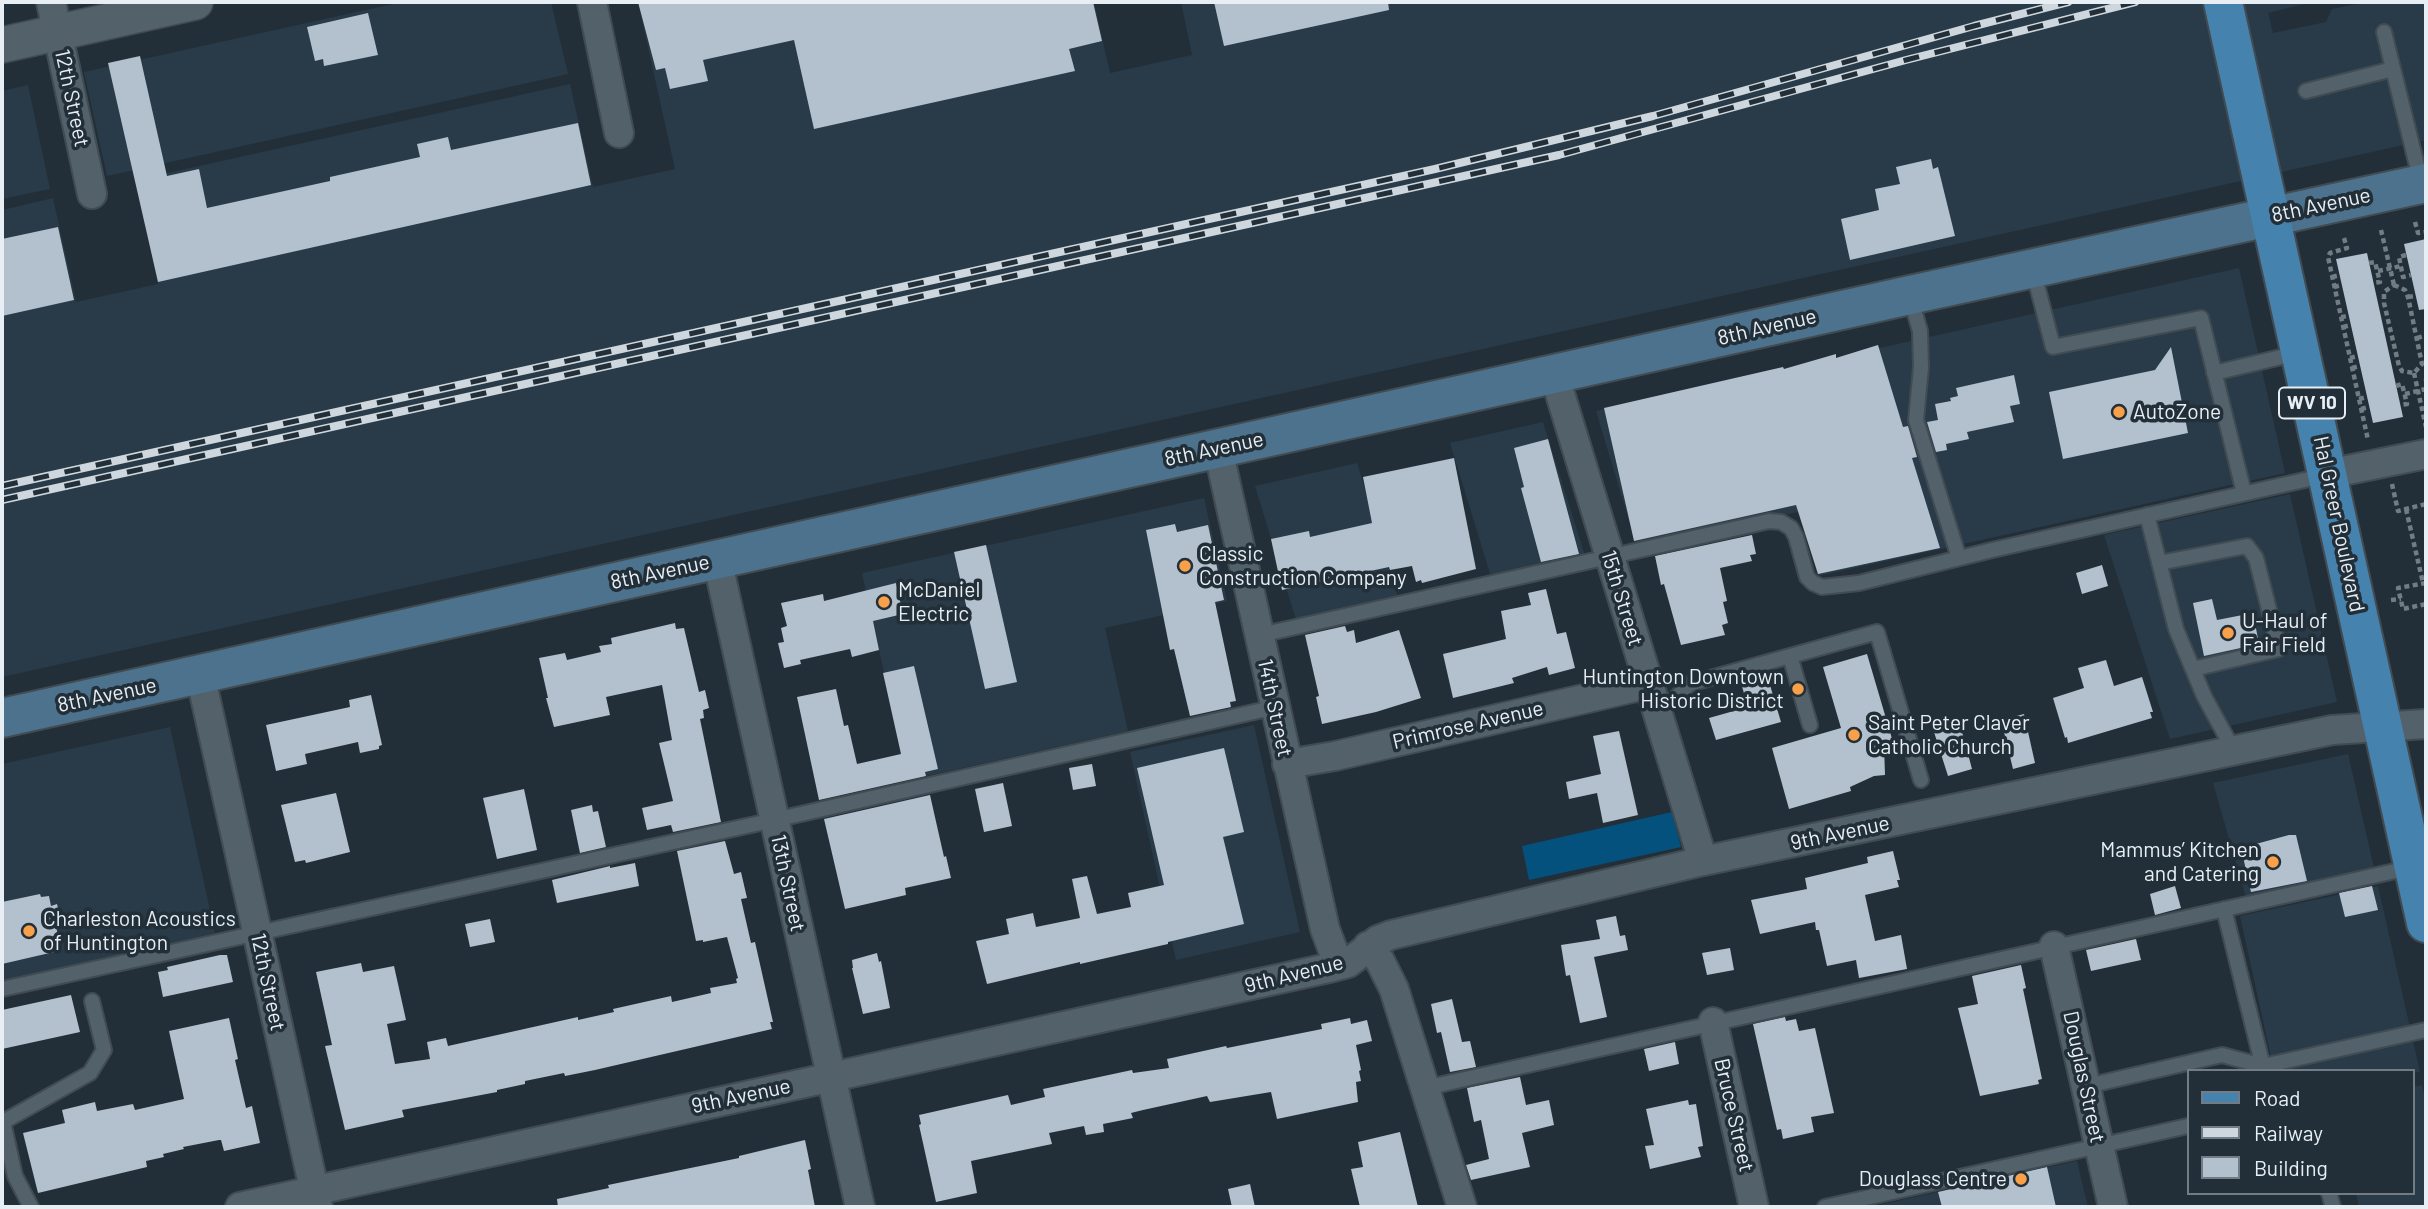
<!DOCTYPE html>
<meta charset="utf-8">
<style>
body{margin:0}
#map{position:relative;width:2428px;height:1209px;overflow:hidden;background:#232f38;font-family:Barlow,sans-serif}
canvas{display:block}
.frame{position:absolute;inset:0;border:4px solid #e7eff5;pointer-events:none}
.legend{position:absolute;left:2187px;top:1069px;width:228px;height:126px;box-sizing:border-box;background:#232f38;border:2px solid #717c84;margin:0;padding:9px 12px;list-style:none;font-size:21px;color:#e7eff5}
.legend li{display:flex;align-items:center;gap:14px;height:35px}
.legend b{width:35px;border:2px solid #717c84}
</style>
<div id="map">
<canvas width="2428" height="1209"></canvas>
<div class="frame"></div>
<ul class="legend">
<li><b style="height:9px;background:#4583ae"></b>Road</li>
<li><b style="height:9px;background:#ced7dd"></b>Railway</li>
<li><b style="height:19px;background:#b2c1cd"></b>Building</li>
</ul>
</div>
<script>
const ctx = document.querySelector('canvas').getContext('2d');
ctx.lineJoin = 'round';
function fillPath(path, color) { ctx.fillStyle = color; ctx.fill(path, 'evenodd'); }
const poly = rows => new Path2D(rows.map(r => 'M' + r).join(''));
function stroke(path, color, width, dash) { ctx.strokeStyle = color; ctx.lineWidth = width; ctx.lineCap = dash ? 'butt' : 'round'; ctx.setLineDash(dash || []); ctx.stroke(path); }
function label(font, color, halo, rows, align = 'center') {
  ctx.font = font + ' Barlow,sans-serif'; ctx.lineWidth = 7; ctx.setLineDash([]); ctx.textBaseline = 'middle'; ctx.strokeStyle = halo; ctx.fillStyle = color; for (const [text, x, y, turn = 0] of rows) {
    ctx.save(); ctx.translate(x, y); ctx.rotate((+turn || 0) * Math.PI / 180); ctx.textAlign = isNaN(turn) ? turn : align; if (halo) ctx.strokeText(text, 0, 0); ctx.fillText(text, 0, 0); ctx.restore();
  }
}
fillPath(poly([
 [402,2,551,2,568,74,107,176,84,72],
 [638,2,1094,2,1110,73,1192,55,1181,2,2312,2,2268,13,2273,33,2326,22,2332,9,2366,2,2426,2,2426,140,2,677,2,210,53,198,76,302,158,284,136,180,570,84,593,187,675,169],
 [28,85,50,189,2,199,2,91],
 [2239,268,2285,473,1818,576,1798,512,1637,547,1596,411],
 [1543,422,1586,559,1492,580,1450,443],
 [1357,463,1399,600,1297,623,1255,486],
 [2290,494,2337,702,2170,739,2104,535],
 [1204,498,1227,601,1105,628,1128,731,908,780,862,573],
 [1254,725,1300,932,1176,960,1130,752],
 [170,727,215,933,2,981,2,764],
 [2348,754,2375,872,2247,901,2213,783],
 [2378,886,2420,1072,2412,1073,2412,1071,2274,1071,2240,916],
 [2422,1085,2426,1101,2426,1207,2359,1207,2356,1193,2412,1193,2412,1087],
 [2077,1161,2088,1207,1870,1207]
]), '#293b48');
fillPath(poly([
 [1672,812,1681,847,1529,880,1522,846]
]), '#04517d');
fillPath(poly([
 [638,2,1093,2,1102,41,1069,49,1075,71,814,129,794,40,703,60,708,81,670,89,665,68,656,70],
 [1214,2,1388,2,1389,10,1224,46],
 [368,13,378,55,324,66,323,59,315,61,307,27],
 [140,56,167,176,199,169,207,208,330,181,330,177,420,157,417,144,448,137,451,150,578,123,591,185,158,282,108,63],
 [1931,159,1933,169,1938,167,1955,236,1850,260,1841,219,1879,210,1875,189,1900,184,1896,167],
 [58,227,74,300,2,316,2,239],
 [2426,239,2426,309,2419,310,2404,244],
 [2367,253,2403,417,2373,423,2336,259],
 [1878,345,1903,427,1908,426,1917,457,1912,458,1940,548,1818,574,1796,505,1634,541,1604,408,1783,367,1784,369,1836,354,1836,358],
 [2171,347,2188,433,2063,459,2049,392,2155,370],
 [2014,375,2020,404,2010,406,2014,422,1967,432,1969,439,1946,444,1947,450,1936,452,1927,422,1938,420,1935,404,1951,401,1950,398,1958,396,1956,388],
 [1548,439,1579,554,1541,562,1521,488,1524,487,1514,448],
 [1454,458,1476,569,1422,583,1421,580,1416,582,1412,566,1390,570,1389,567,1282,590,1271,539,1309,531,1310,537,1372,523,1363,477],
 [1175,524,1177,532,1208,525,1224,600,1215,602,1236,701,1230,702,1231,707,1190,716,1174,649,1170,650,1146,530],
 [1752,535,1756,554,1750,555,1752,561,1720,568,1727,601,1723,602,1728,623,1722,625,1725,635,1681,645,1664,584,1661,585,1655,556],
 [986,545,1017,682,985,689,954,552],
 [2102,565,2108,586,2082,594,2076,573],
 [896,583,903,614,873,621,879,650,852,657,850,649,800,660,801,664,784,668,778,643,784,642,781,628,787,626,781,603,823,594,824,601],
 [1546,589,1557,634,1566,632,1575,668,1549,675,1547,667,1512,678,1514,683,1453,698,1443,654,1506,639,1501,611,1531,605,1528,593],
 [2212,599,2217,620,2253,613,2259,644,2204,656,2193,603],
 [675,623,676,629,684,628,699,692,705,690,709,708,703,710,704,718,700,719,721,822,673,832,671,825,647,830,642,808,673,801,659,743,672,740,662,685,606,697,610,715,554,727,546,698,548,698,539,658,565,653,567,660,601,652,599,646,612,644,611,638],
 [1345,626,1347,632,1354,630,1356,643,1399,630,1421,698,1376,712,1322,724,1316,697,1319,696,1305,635],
 [1867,654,1893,742,1884,745,1885,775,1874,776,1850,787,1851,791,1789,809,1772,748,1841,728,1823,667],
 [2106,660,2114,686,2142,677,2153,712,2150,712,2152,718,2068,743,2067,737,2065,738,2053,698,2084,688,2078,668],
 [914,666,938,769,925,772,926,776,819,800,797,697,836,689,844,726,848,725,857,764,901,754,883,673],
 [1767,675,1781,722,1716,740,1709,718,1748,707,1741,683],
 [371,695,382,745,379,746,379,749,360,753,358,742,305,754,307,764,276,771,266,725,350,707,349,700],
 [2024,714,2035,763,2013,769,2001,720],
 [1960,724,1972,769,1948,776,1934,732],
 [1619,731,1638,815,1603,823,1597,793,1569,799,1566,782,1601,774,1593,736],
 [1224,748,1244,832,1223,837,1244,924,1168,942,1168,944,1080,964,1080,962,987,984,976,941,1009,934,1006,919,1033,913,1036,927,1080,918,1072,879,1087,876,1097,914,1131,907,1128,893,1164,885,1137,768],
 [1092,764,1096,786,1073,790,1069,768],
 [1003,783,1012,826,984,832,975,789],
 [524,789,537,850,497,859,483,798],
 [336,793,350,852,306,863,305,860,295,862,281,805],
 [930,795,944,857,946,856,951,878,905,888,906,895,845,909,824,819],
 [592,805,593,812,598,811,606,847,580,853,571,810],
 [2289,835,2296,835,2307,881,2251,892,2241,848],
 [725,841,734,874,741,872,747,898,741,899,751,943,755,942,773,1022,770,1022,772,1029,595,1070,565,1076,564,1073,525,1081,525,1084,497,1090,497,1092,402,1110,404,1117,345,1130,325,1046,332,1045,316,972,361,963,363,972,394,966,406,1020,387,1024,395,1064,430,1059,427,1042,446,1038,448,1046,578,1017,578,1020,614,1012,613,1009,671,996,672,1002,711,993,710,988,737,983,736,979,738,978,727,937,703,942,703,940,696,941,677,851],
 [1893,851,1900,880,1897,880,1899,887,1865,895,1875,941,1901,935,1907,969,1859,978,1856,960,1827,966,1819,930,1816,930,1815,922,1760,934,1751,900,1807,889,1805,878,1868,863,1867,857],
 [635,863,639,886,557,903,552,880,610,866,610,868],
 [2175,886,2181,908,2155,915,2150,894],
 [2372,886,2378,910,2345,917,2339,893],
 [40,894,41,897,49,896,51,906,57,904,62,924,56,926,58,936,50,938,54,952,2,964,2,902],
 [1616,916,1620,936,1625,935,1628,950,1594,957,1607,1017,1580,1023,1570,975,1566,976,1561,945,1600,939,1596,920],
 [490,919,495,942,470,947,465,924],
 [2136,939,2141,960,2091,971,2086,950],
 [1730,948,1734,970,1707,975,1702,953],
 [877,953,879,962,881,961,890,1008,863,1014,852,968,853,968,852,960],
 [220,955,227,955,233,982,163,997,158,972,168,970,167,967],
 [2021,965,2026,988,2023,989,2042,1079,2038,1080,2039,1084,1980,1096,1958,1008,1978,1004,1972,976],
 [71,995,80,1032,2,1049,2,1010],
 [1452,999,1462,1042,1470,1041,1476,1067,1450,1072,1441,1032,1437,1033,1431,1004],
 [1785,1017,1786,1021,1796,1019,1799,1031,1815,1028,1834,1113,1811,1117,1814,1132,1783,1139,1781,1129,1777,1130,1753,1024],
 [229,1018,238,1059,235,1060,246,1108,252,1106,260,1143,224,1151,221,1140,219,1140,183,1147,184,1149,163,1154,164,1157,146,1161,147,1167,38,1193,23,1133,65,1123,62,1110,95,1102,97,1111,133,1104,135,1110,184,1099,169,1031],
 [1350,1018,1351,1024,1367,1020,1372,1041,1356,1045,1361,1070,1359,1071,1361,1081,1356,1082,1358,1102,1277,1119,1271,1092,1210,1102,1207,1096,1143,1110,1131,1113,1133,1118,1103,1124,1104,1132,1086,1135,1084,1126,1049,1133,1052,1144,971,1161,977,1193,936,1202,919,1125,921,1124,919,1115,1008,1095,1011,1105,1045,1097,1043,1089,1132,1070,1133,1073,1169,1068,1167,1059,1226,1046,1227,1048,1322,1029,1321,1024],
 [1675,1042,1679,1064,1649,1071,1644,1049],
 [1520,1077,1526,1105,1549,1100,1554,1125,1522,1133,1530,1167,1471,1180,1466,1165,1489,1159,1481,1120,1474,1122,1467,1088],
 [1688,1100,1689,1105,1696,1104,1703,1146,1698,1147,1701,1157,1650,1169,1645,1146,1654,1145,1646,1109],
 [1400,1132,1418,1207,1360,1207,1351,1169,1363,1167,1358,1142],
 [805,1140,811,1169,808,1170,815,1207,558,1207,557,1199,609,1188,608,1185,739,1158,739,1156],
 [2047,1167,2056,1207,1942,1207,1938,1192],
 [1250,1184,1255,1207,1232,1207,1228,1189]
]), '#b2c1cd');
const service = poly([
 [2384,32,2421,182],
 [2306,91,2393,69],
 [2033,270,2053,347,2201,318,2244,493],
 [1910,296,1920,331,1921,367,1916,420,1959,558],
 [2214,373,2298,353],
 [2147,515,2176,629,2204,696,2234,751],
 [2159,563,2247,546,2256,558,2279,649,2193,669],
 [1260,635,1769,521,1781,522,1791,528,1796,537,1807,577,1813,583,1822,587,1859,583,1992,550,2327,475],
 [1790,656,1810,725],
 [1656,705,1675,699,1689,684,1877,632,1921,780],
 [2224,909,2264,1071],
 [2,989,774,820,1276,707],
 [2087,1086,2222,1055,2263,1066,2426,1030],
 [1425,1088,2413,867],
 [2329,1193,2333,1207],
 [31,1207,15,1176,3,1122,90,1073,104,1050,92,1001],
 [1825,1207,2188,1126]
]);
const minor = poly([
 [51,2,92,194],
 [592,2,619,133],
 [1554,374,1703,861],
 [1218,449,1325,929,1334,953,1341,965],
 [2328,474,2426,454],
 [717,559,860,1207],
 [200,674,318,1207],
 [1287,764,1335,756,1649,684],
 [1368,946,1380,961,1394,989,1462,1207],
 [2054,946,2113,1207],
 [1713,1022,1754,1207],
 [240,1207,1333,967,1348,963,1378,940,1391,935,1703,861,2332,730,2426,724]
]);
const tertiary = poly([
 [2,45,195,2]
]);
const secondary = poly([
 [2,718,1910,295,2426,183]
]);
const primary = poly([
 [2223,2,2426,923]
]);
stroke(service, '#414b52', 18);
stroke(minor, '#414b52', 32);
stroke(tertiary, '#414b52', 38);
stroke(secondary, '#414b52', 42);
stroke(primary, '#414b52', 42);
stroke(poly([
 [2415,222,2418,233,2426,232],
 [2381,230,2394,285],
 [2344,238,2347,248,2330,253,2328,257,2368,440],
 [2406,255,2399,257,2403,277,2411,275],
 [2369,263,2375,262,2380,282,2373,283],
 [2378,271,2401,266],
 [2332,277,2340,275],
 [2394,285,2405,290,2408,297,2422,364,2414,373,2402,371,2399,366,2384,303,2384,292,2394,285],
 [2334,287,2342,285],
 [2408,297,2415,296],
 [2341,317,2349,316],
 [2343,327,2351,325],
 [2417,338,2424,336],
 [2350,358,2358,356],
 [2352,368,2360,366],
 [2414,373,2426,427],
 [2426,379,2426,381],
 [2396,386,2402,384,2407,404,2401,405],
 [2405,394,2426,389],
 [2359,399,2367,397],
 [2361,409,2369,407],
 [2392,484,2398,511,2426,504],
 [2406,509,2423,583],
 [2426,583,2398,588,2403,609,2426,604],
 [2391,600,2401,599]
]), '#727c84', 4.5, [5, 3.5]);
stroke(service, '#53616b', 14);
stroke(minor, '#53616b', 28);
stroke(tertiary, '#53616b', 35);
stroke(secondary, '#4c728d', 38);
stroke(primary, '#4583ae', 38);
const rail = poly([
 [2,486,1435,169,1653,116,1974,26,2068,2],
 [2,500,1559,155,1906,60,2135,2]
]);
stroke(rail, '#ced7dd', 8);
stroke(rail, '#232f38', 5, [16]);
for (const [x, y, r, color] of [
 [2119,412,7,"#f8a14a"],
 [1185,566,7,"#f8a14a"],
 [884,602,7,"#f8a14a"],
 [2228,633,7,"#f8a14a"],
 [1798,689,7,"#f8a14a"],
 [1854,735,7,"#f8a14a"],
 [2273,862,7,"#f8a14a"],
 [29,931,7,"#f8a14a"],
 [2021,1179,7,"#f8a14a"]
]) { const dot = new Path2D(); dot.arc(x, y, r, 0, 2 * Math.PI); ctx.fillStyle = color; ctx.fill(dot); stroke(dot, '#232f38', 2.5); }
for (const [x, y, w] of [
 [2312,403,66]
]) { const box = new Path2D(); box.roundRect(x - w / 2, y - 15.5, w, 31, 5); ctx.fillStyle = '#232f38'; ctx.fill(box); stroke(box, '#e7eff5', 2); }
label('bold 19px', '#e7eff5', null, [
 ["WV 10",2312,403]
]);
label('21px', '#e7eff5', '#232f38', [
 ["12th Street",72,98,78],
 ["8th Avenue",2321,205,-12],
 ["8th Avenue",1767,327,-13],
 ["8th Avenue",1214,449,-12],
 ["Hal Greer Boulevard",2339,524,78],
 ["8th Avenue",660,572,-12],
 ["15th Street",1622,598,73],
 ["8th Avenue",107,695,-12],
 ["14th Street",1275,708,78],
 ["Primrose Avenue",1468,725,-13],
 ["9th Avenue",1840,833,-12],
 ["13th Street",788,883,78],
 ["9th Avenue",1294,974,-14],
 ["12th Street",268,982,78],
 ["Douglas Street",2084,1077,78],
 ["9th Avenue",741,1096,-12],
 ["Bruce Street",1734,1115,77]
]);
label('21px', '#e7eff5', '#232f38', [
 ["AutoZone",2133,412],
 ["Classic",1199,554],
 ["Construction Company",1199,578],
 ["McDaniel",898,590],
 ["Electric",898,614],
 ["U-Haul of",2242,621],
 ["Fair Field",2242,645],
 ["Huntington Downtown",1784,677,"right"],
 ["Historic District",1784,701,"right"],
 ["Saint Peter Claver",1868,723],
 ["Catholic Church",1868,747],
 ["Mammus’ Kitchen",2259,850,"right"],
 ["and Catering",2259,874,"right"],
 ["Charleston Acoustics",43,919],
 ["of Huntington",43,943],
 ["Douglass Centre",2007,1179,"right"]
], 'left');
</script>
